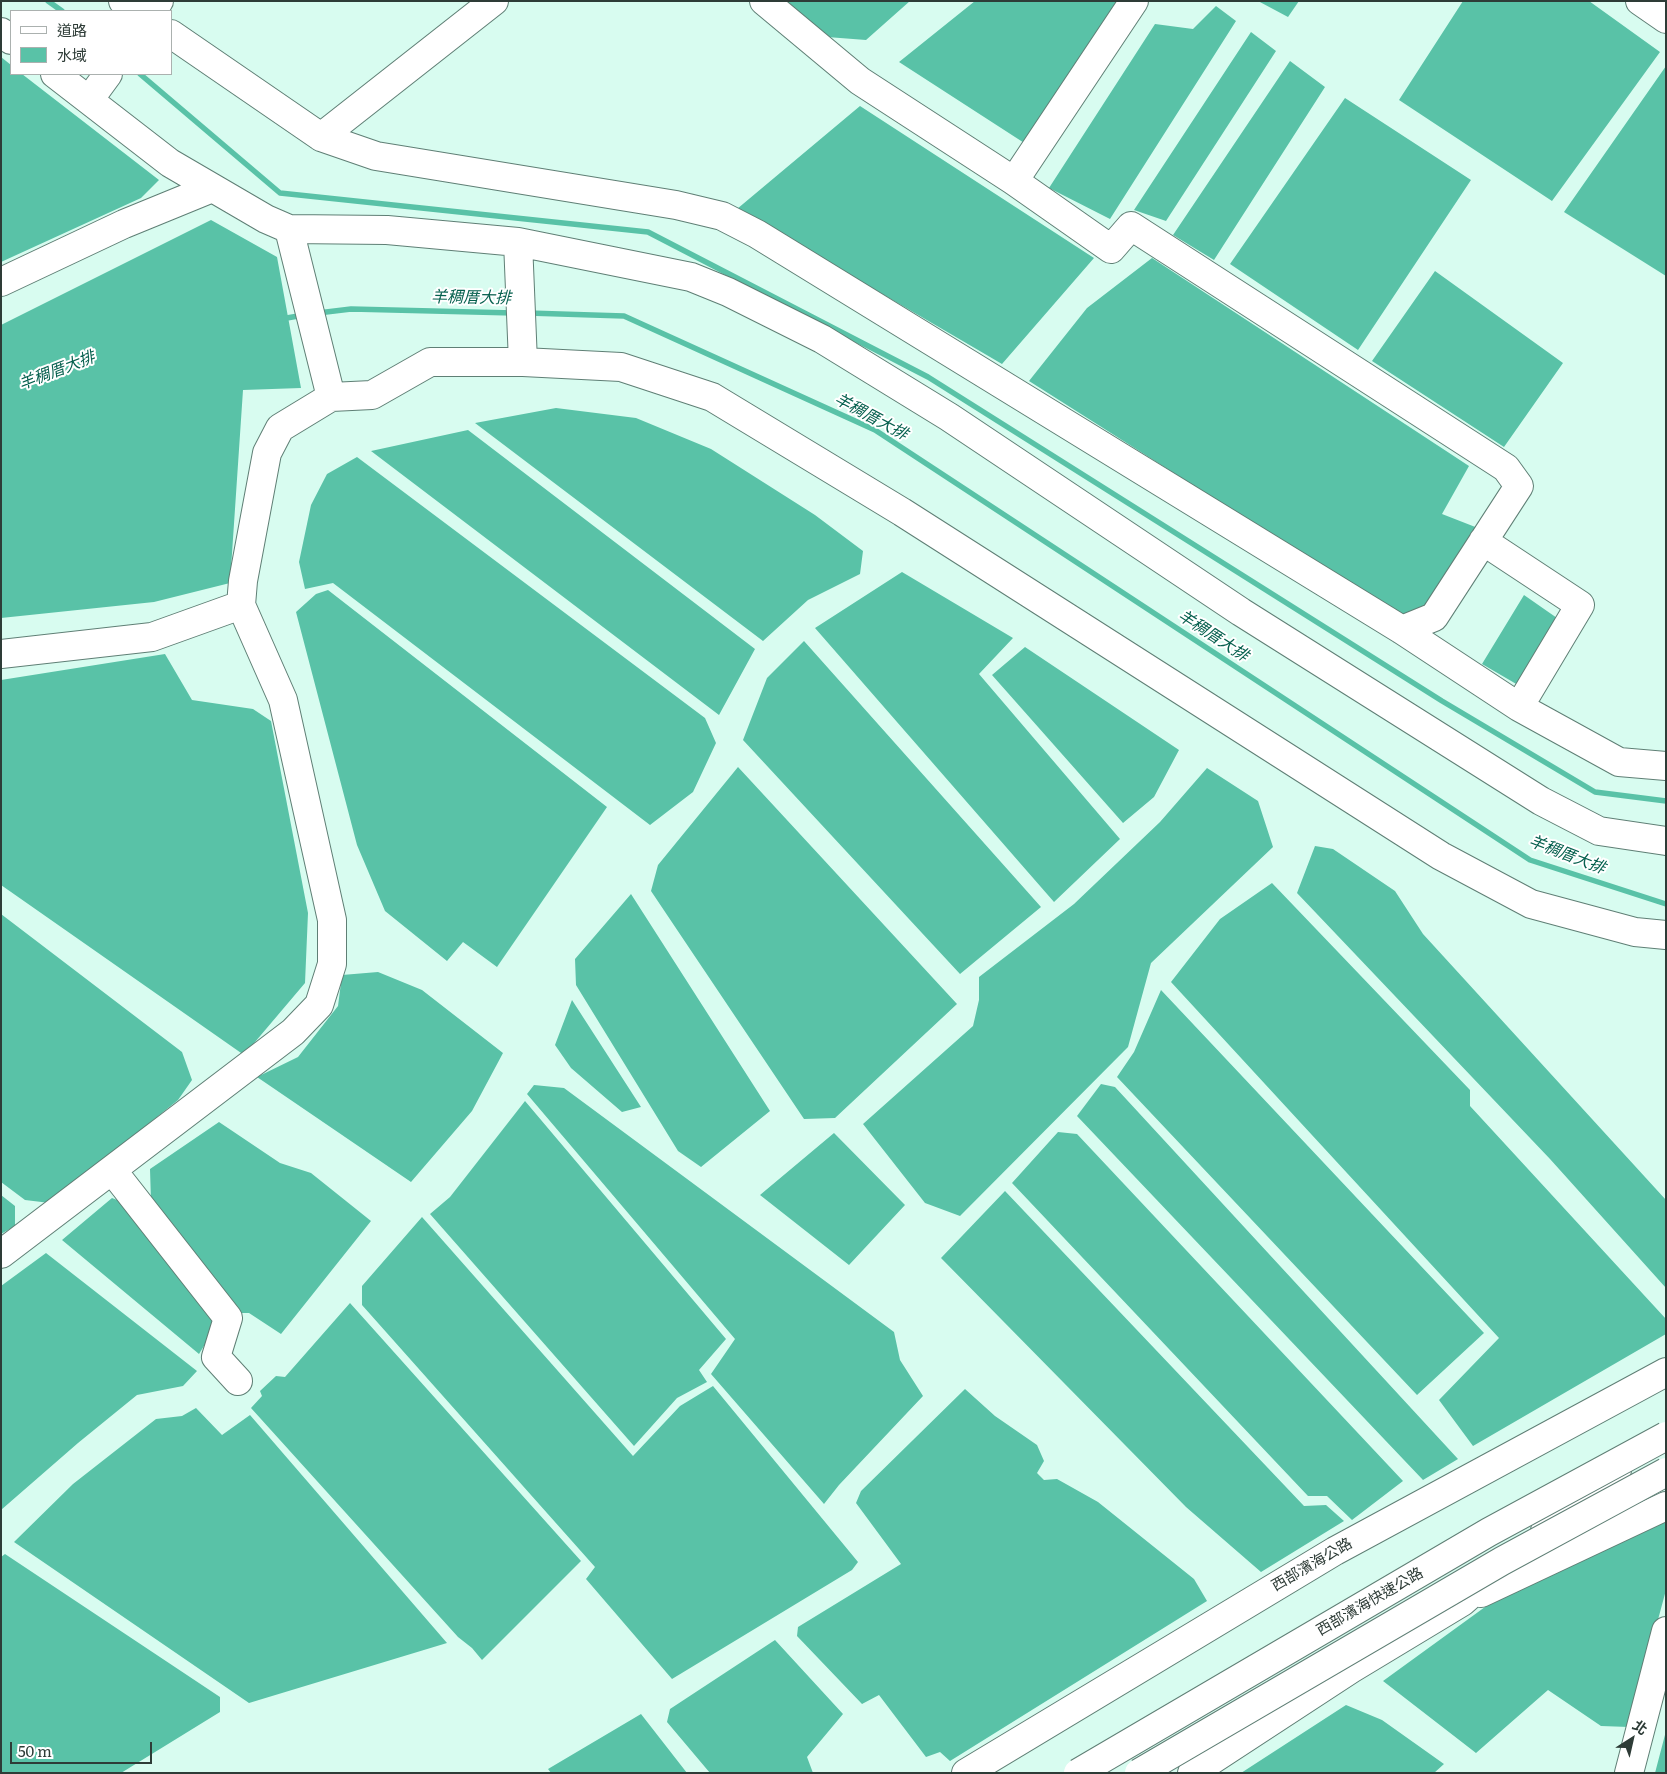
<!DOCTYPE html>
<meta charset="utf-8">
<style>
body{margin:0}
#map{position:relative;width:1667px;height:1774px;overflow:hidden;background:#d8fcf0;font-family:Literata,"Noto Sans TC",serif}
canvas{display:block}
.frame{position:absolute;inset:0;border:2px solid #2e3c37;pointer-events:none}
.legend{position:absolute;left:10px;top:10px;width:162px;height:65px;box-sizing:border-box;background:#fff;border:1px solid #abb1af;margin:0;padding:6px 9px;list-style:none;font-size:15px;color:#2e3c37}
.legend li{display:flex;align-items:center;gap:10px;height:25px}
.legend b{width:25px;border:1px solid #abb1af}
.north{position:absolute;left:1607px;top:1714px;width:50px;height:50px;-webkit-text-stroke:4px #fff;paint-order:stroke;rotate:35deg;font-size:14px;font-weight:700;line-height:20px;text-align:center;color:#2e3c37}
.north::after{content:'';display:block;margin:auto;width:18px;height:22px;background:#2e3c37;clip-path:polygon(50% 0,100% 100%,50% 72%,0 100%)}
.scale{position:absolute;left:10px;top:1742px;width:142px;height:22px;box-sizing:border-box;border:2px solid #2e3c37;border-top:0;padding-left:6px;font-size:15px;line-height:18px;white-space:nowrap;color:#2e3c37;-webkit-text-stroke:4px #fff;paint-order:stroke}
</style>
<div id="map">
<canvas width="1667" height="1774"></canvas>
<div class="frame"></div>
<ul class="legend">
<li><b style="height:6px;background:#fff"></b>道路</li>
<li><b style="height:14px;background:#59c2a7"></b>水域</li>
</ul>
<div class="north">北</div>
<div class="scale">50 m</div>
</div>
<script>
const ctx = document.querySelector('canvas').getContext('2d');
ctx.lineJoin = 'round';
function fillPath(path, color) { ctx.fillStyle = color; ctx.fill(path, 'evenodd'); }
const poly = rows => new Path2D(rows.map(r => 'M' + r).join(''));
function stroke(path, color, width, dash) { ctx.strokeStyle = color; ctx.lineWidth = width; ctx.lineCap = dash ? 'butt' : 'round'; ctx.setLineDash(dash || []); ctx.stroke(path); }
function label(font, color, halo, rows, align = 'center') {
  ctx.font = font + ' Literata,"Noto Sans TC",serif'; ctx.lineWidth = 4; ctx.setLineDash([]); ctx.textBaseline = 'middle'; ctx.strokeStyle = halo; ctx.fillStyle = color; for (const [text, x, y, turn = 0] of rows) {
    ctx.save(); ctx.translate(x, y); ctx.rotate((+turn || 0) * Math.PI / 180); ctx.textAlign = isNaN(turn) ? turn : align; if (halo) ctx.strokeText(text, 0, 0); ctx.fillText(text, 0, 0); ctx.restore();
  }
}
fillPath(poly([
 [785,1,910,1,866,40,827,37],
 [975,1,1118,1,1032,148,899,62],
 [1258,1,1299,1,1288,17],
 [1463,1,1589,1,1660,52,1552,201,1399,100],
 [1216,6,1236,21,1110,219,1049,188,1155,24,1193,29],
 [1251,32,1276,51,1166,221,1134,210],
 [1,57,11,65,11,74,22,74,159,180,141,198,1,262],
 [1290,61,1325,87,1214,260,1173,235],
 [1666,66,1666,276,1564,212],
 [1345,98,1471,180,1358,350,1230,264],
 [860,106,1094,258,1002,364,737,209],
 [211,220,277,257,301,388,243,390,230,583,154,602,1,618,1,325],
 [1152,258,1469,466,1442,514,1483,530,1432,613,1407,621,1029,381,1087,308],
 [1435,271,1563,363,1504,447,1372,361],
 [556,408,636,418,711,449,815,515,863,551,860,574,808,600,763,641,475,423],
 [468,430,755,649,719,715,371,451],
 [357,457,705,718,716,743,693,792,650,825,333,583,305,589,299,562,311,505,327,474],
 [902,572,1013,638,979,674,1120,839,1054,902,815,628],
 [328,590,607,807,497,967,463,942,447,961,385,911,357,845,296,612,316,594],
 [1524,595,1557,618,1518,685,1482,664],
 [804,641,1041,907,960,974,743,740,767,678],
 [1025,647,1179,750,1154,797,1123,823,992,675],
 [165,654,192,700,253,709,271,721,308,913,305,983,244,1055,1,885,1,680],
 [738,767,957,1004,835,1118,804,1119,651,891,658,865],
 [1207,768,1258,801,1273,847,1151,963,1128,1047,960,1216,925,1203,863,1124,973,1026,979,1000,979,977,1074,904,1160,822],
 [1315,846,1333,849,1395,891,1423,934,1666,1200,1666,1288,1550,1159,1297,893],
 [1272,883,1470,1090,1470,1106,1666,1319,1666,1334,1473,1446,1439,1400,1499,1338,1171,982,1220,919],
 [631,894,770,1111,701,1167,678,1151,576,985,575,959],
 [1,914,182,1052,192,1080,178,1100,50,1203,25,1200,1,1182],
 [378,972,422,990,503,1053,472,1111,411,1182,257,1077,298,1057,338,1006,342,975],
 [1161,990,1484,1333,1417,1395,1117,1077,1134,1052],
 [572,1000,641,1107,622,1112,571,1068,555,1045],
 [1101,1084,1115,1087,1458,1459,1423,1480,1077,1116],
 [534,1085,564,1088,894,1332,900,1360,923,1396,839,1485,824,1504,711,1374,735,1339,527,1094],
 [525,1101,726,1339,699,1370,707,1382,677,1398,634,1446,430,1214,450,1197],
 [219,1122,280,1163,311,1173,371,1221,281,1334,249,1313,237,1313,151,1201,150,1169],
 [1058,1132,1077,1134,1403,1481,1352,1520,1327,1496,1308,1496,1012,1183],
 [834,1133,905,1205,849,1265,760,1195],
 [1005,1191,1304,1506,1326,1505,1344,1521,1261,1572,1186,1507,941,1258],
 [1,1195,15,1206,15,1226,1,1234],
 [112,1198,122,1202,218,1323,199,1354,62,1240],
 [422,1217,633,1456,680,1406,713,1386,858,1562,852,1570,672,1679,586,1579,595,1567,362,1305,362,1286],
 [46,1253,197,1371,183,1386,137,1395,78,1443,1,1510,1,1286],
 [350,1303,581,1561,482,1660,472,1648,458,1637,251,1408,262,1396,260,1391,276,1376,285,1377],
 [965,1389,995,1416,1037,1445,1044,1461,1037,1473,1044,1480,1057,1479,1098,1502,1194,1579,1207,1601,950,1761,940,1752,926,1757,879,1695,862,1704,797,1636,798,1627,901,1564,856,1503,861,1491],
 [196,1408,222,1435,250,1415,447,1643,249,1703,14,1542,73,1484,156,1419,182,1416],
 [1666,1510,1666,1590,1629,1727,1601,1726,1548,1690,1476,1753,1383,1681,1485,1607,1585,1550],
 [5,1554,220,1697,220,1712,121,1773,1,1773,1,1557],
 [775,1640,843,1714,807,1757,813,1773,710,1773,667,1722,670,1709],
 [1346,1705,1382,1720,1444,1764,1434,1773,1241,1773],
 [641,1714,687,1773,551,1773,548,1769],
 [1666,1731,1666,1773,1655,1773]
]), '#59c2a7');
stroke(poly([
 [48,1,62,11],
 [140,74,280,193,648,232,928,377,1442,701,1595,792,1666,801],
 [318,313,351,309,514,313],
 [528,313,624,316,875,430,1530,860,1666,904],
 [281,319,304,315]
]), '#59c2a7', 5.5);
const minor = poly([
 [123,1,138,11],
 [764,1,860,81,1014,181,1111,249,1131,226,1506,468,1519,486,1434,617,1402,630],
 [1640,1,1666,19],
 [152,11,159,1],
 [1,32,11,40],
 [171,34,321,137,376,156,676,205,722,216,757,234,1402,630,1519,707,1619,762,1666,766],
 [55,74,170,163,266,219,289,229,387,230,518,242,691,277,728,292,822,339,949,417,1241,612,1541,801,1599,831,1666,841],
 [89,100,108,74],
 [321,137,494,1],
 [1014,181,1134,1],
 [289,229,331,397],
 [518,242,523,362],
 [1,282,124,224,212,188],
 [1483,541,1580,605,1519,707],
 [1,654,152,637,241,605],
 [112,1170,228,1318,216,1357,238,1381],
 [1,1254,293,1032,319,1005,332,964,332,920,283,700,241,605,243,581,267,453,280,428,331,397,372,395,430,362,523,362,621,367,712,397,902,512,1441,856,1531,904,1635,932,1666,935],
 [1629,1773,1666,1631]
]);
const major = poly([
 [1545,1531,1617,1470],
 [1481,1593,1666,1506],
 [966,1773,1335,1551,1666,1372],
 [1192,1773,1351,1669,1462,1602,1495,1573]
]);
stroke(minor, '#5f7f75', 30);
stroke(major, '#5f7f75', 30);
stroke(minor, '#fff', 28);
stroke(major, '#fff', 28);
const highwayBridge = poly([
 [1078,1773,1489,1532,1666,1436],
 [1139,1773,1502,1561,1666,1472]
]);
stroke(highwayBridge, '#5f7f75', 30, []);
stroke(highwayBridge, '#fff', 28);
label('15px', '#2e3c37', '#fff', [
 ["西部濱海公路",1312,1565,-30],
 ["西部濱海快速公路",1370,1602,-30]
]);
label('italic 16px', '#06604e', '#fff', [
 ["羊稠厝大排",471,298,1],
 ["羊稠厝大排",57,371,-21],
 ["羊稠厝大排",871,417,28],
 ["羊稠厝大排",1213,636,33],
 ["羊稠厝大排",1567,855,21]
]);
</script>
